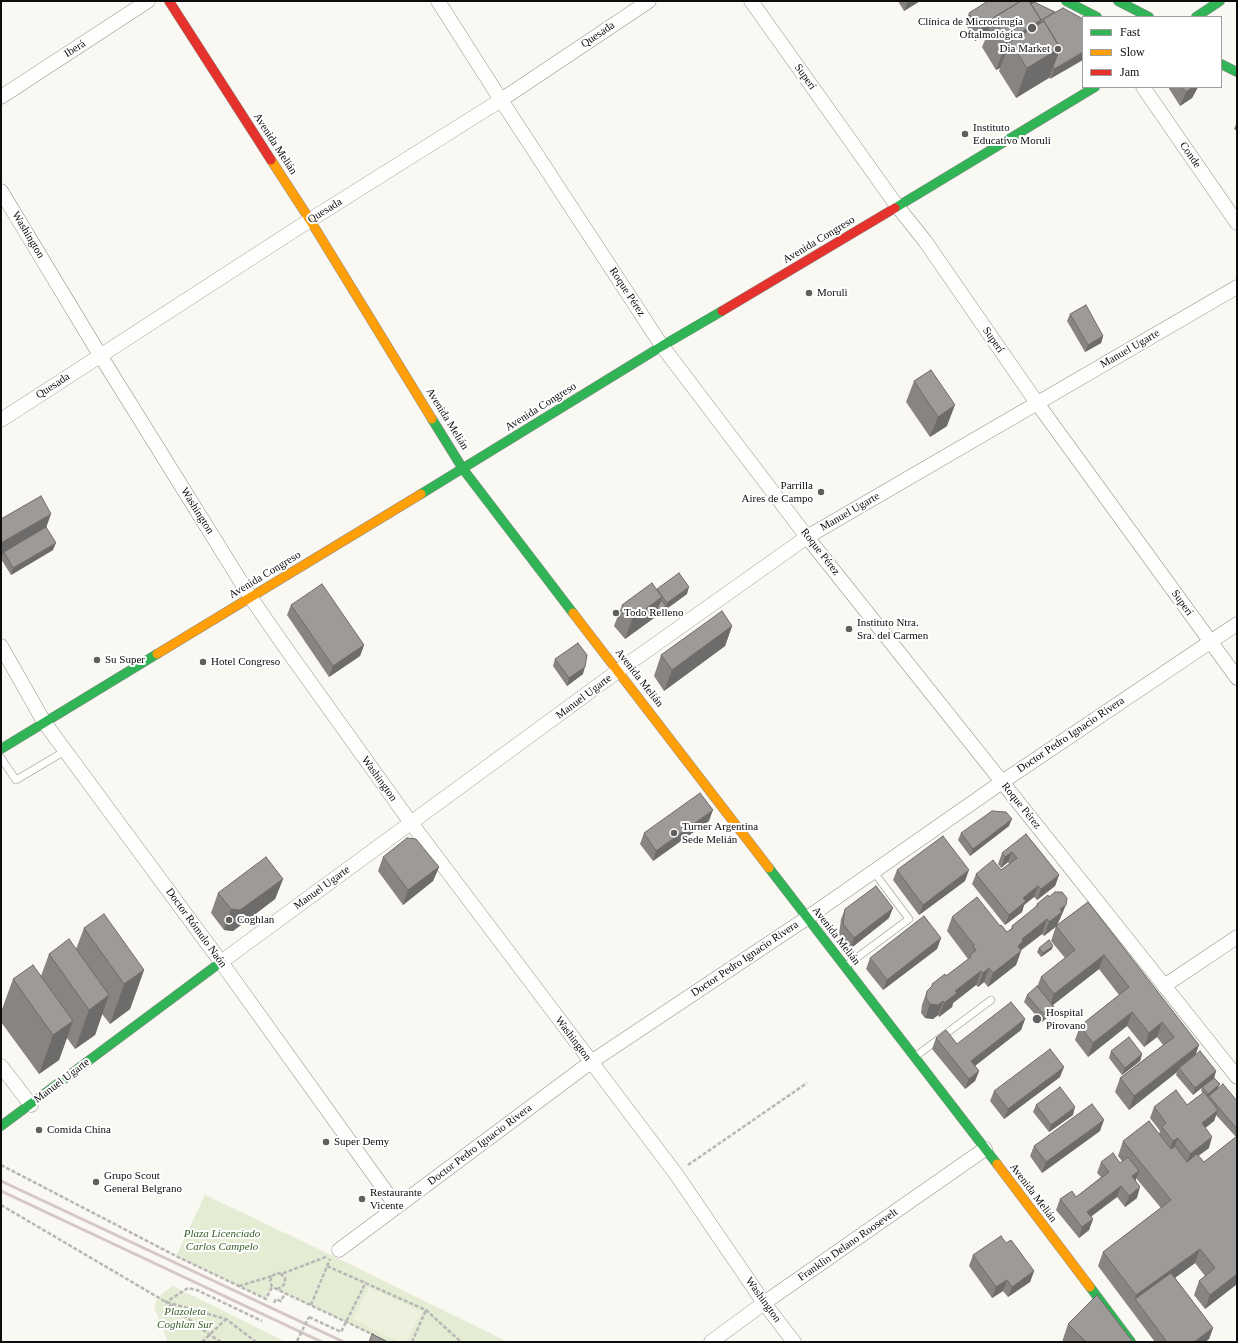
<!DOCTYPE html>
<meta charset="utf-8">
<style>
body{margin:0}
#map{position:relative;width:1238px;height:1343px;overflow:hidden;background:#faf8f2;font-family:"Times New Roman",serif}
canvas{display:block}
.frame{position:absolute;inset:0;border:2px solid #0d0d0d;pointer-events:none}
.legend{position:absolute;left:1082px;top:16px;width:140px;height:72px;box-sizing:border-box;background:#fff;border:1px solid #9e9e9e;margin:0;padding:5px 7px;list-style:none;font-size:12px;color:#0d0d0d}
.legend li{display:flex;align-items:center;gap:8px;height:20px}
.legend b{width:20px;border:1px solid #9e9e9e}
</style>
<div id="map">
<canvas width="1238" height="1343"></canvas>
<div class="frame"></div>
<ul class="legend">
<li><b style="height:5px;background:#30b455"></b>Fast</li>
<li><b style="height:5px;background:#ff9f0a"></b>Slow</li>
<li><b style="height:5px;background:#e5322d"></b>Jam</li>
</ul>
</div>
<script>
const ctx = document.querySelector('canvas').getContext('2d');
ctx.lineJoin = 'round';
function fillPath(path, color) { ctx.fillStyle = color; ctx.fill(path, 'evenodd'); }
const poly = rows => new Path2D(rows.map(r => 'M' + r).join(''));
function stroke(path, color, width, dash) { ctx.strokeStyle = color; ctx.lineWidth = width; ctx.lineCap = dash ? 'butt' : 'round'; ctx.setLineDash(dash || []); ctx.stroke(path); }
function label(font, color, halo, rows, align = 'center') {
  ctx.font = font + ' "Times New Roman",serif'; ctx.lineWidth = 4; ctx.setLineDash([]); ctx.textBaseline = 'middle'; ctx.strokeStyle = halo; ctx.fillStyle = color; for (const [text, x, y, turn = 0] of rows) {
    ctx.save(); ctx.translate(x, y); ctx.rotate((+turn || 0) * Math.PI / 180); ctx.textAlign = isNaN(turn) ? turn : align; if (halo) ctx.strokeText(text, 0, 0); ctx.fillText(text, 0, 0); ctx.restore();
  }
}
fillPath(poly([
 [205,1195,331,1255,508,1342,388,1342,272,1287,266,1299,176,1256],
 [173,1286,286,1342,168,1342,154,1307,158,1297]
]), '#e4ecd4');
fillPath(poly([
 [369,1287,421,1312,407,1342,401,1342,353,1319]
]), '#edf1de');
const lane = poly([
 [1,758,16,780,65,751],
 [847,965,909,919,873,871],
 [916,1056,991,1000]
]);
const street = poly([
 [438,1,501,100,662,346,807,537,1237,1077],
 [751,1,897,206,925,241,1037,403,1237,678],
 [1143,87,1237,223],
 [1,97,148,1],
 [1,191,100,355,251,598,285,647,411,823,676,1174,764,1303,794,1342],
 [1,420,310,220,501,100,649,1],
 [1,646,44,722,221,962,397,1207],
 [221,962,618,671,807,537,1237,287],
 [1164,986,1237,937],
 [1,1066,31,1105],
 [339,1250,591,1062,807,918,1002,782,1237,624],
 [711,1342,764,1303,985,1149]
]);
const fast = poly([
 [1066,1,1097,17],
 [1118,1,1149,17],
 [1196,17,1220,1],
 [1221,64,1237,72],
 [895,208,1095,87],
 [432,419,463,469,573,613],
 [421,494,662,346,722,311],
 [1,749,157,654],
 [769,868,997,1164],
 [1,1126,221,962],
 [1090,1287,1131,1342]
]);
const slow = poly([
 [271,160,310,220,432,419],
 [573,613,769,868],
 [157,654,421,494],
 [997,1164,1090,1287]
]);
const jam = poly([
 [169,1,271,160],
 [722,311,895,208]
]);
stroke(lane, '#949390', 8);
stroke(street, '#949390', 15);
stroke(fast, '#8a8987', 10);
stroke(slow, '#8a8987', 10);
stroke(jam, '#8a8987', 10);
stroke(poly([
 [1,1165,176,1256,266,1299,272,1287],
 [688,1165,807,1083],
 [1,1205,166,1302,226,1319,256,1342],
 [326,1257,281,1274,277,1273,272,1276,270,1281,272,1287,374,1335],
 [327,1266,426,1310,461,1342],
 [239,1286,272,1276],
 [277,1289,282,1287,285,1283,285,1278,281,1274],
 [274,1303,276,1299,281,1301,285,1293],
 [311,1305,330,1259],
 [309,1317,341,1332,366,1282],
 [297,1341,299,1342],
 [202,1342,226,1319],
 [221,1342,210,1335,166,1302,188,1288,197,1290,262,1321],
 [412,1342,426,1310]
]), '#b8b7b6', 2.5, [4, 2]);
stroke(lane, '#fefefd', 7);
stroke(street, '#fefefd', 14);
stroke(fast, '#30b455', 9);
stroke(slow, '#ff9f0a', 9);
stroke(jam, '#e5322d', 9);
stroke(poly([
 [1,1181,344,1342],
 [1,1191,322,1342]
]), '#d5c7c7', 3);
stroke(poly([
 [297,1341,309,1317]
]), '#b8b7b6', 2.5, [4, 2]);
fillPath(poly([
 [898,1,920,1,904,11],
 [1034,2,1055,12,1083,19,1050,79,1049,77,1016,98,999,71,1000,68,996,70,982,47,988,33,975,41,965,23,969,13],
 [1168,87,1198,87,1192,98,1180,106],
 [1237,122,1237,131,1234,129],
 [1070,314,1103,336,1101,343,1085,352,1067,321],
 [914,381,947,426,930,437,906,402],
 [1,519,46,527,53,550,11,575,1,559],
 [657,589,687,594,625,639,614,626,622,605,657,590],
 [291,605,364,645,360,656,329,677,287,615],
 [732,626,725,646,664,691,654,676,661,655],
 [555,659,583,674,567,686,553,666],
 [709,821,653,861,640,844,644,833],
 [1009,826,970,856,958,840,961,833],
 [1026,834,1059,875,1055,886,1037,900,1034,897,1024,905,1022,912,1005,925,972,884,976,874,1001,870,1009,864,1008,862,1001,868,998,864,1002,853],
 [383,857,439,867,433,881,403,905,378,871],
 [897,870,965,881,919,915,893,880],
 [283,879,275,899,233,931,224,930,211,913,218,893],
 [1088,902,1199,1045,1195,1055,1216,1071,1214,1078,1218,1088,1237,1101,1237,1284,1205,1309,1194,1295,1199,1281,1205,1276,1195,1263,1175,1278,1213,1328,1209,1339,1205,1342,1155,1342,1098,1266,1103,1252,1161,1208,1136,1178,1136,1181,1137,1198,1125,1207,1117,1197,1091,1216,1093,1219,1089,1230,1079,1238,1056,1210,1060,1199,1076,1197,1101,1177,1097,1173,1101,1162,1120,1163,1122,1161,1118,1156,1123,1141,1159,1134,1160,1131,1150,1118,1154,1107,1187,1105,1203,1093,1201,1091,1202,1087,1193,1095,1176,1075,1177,1072,1129,1110,1115,1092,1120,1078,1163,1045,1157,1037,1144,1047,1127,1026,1088,1057,1075,1040,1080,1026,1119,995,1099,969,1053,1005,1054,1007,1051,1014,1042,1022,1024,1002,1027,995,1037,987,1041,977,1065,958,1051,941,1056,926],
 [1216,1115,1236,1137,1204,1162,1198,1156,1209,1148,1205,1128,1214,1121],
 [1037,904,1060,919,1044,936,1042,934,1021,950,1021,951,1016,965,988,987,984,982,978,987,976,985,953,1003,952,1007,939,1017,938,1015,933,1019,925,1018,921,1013,922,1005,927,991,931,987,932,984,946,976,968,959,947,931,952,917,1000,926,1007,932,1011,929,1012,926,1035,908],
 [845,909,889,918,850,949,839,935,841,919],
 [84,928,144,970,130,1009,110,1024,102,1014,95,1035,75,1049,67,1038,59,1060,39,1074,1,1022,1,1012,13,979,41,976,49,954,76,949],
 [941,938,937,949,883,990,866,969,870,958],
 [1039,948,1052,949,1041,957,1037,952],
 [1025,1019,1021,1030,975,1066,979,1071,975,1081,965,1089,932,1049,936,1038,957,1044],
 [1111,1051,1142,1054,1140,1061,1122,1075,1109,1058],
 [1060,1077,1004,1119,990,1101,994,1091],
 [1036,1105,1073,1115,1049,1132,1033,1112],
 [1100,1131,1042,1173,1030,1156,1034,1146],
 [1006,1243,1034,1271,1030,1282,1008,1297,1003,1291,992,1298,969,1266,973,1255],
 [1068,1324,1133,1342,1062,1342]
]), '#878482');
fillPath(poly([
 [908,1,920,1,904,11],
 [1027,1,1035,1,1033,6],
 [1041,20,1030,50,1010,42,1000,68,996,70,1007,41],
 [991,22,988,33,975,41,979,30],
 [1060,48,1049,78,1016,98,1027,68],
 [1083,52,1083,60,1050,79,1054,69],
 [1193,87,1198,87,1192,98,1180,106,1186,92],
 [1103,336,1101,343,1085,352,1088,345],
 [955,405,947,426,930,437,938,417],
 [51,514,44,534,4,552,1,559,1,543],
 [56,543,53,550,11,575,13,568],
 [689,587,687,594,625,639,632,619,662,597,655,614,666,606,667,603],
 [732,626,725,646,664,691,672,670],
 [364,645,360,656,329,677,333,666],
 [585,667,583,674,567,686,569,678],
 [713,810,709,821,653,861,656,851],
 [1012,819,1009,826,970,856,973,849],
 [1012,852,1008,862,1001,868,1005,857],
 [439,867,433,881,403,905,408,890],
 [969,870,965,881,919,915,923,905],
 [1059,875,1055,886,1037,900,1041,889],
 [283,879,275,899,233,931,224,930,231,909],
 [1038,886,1034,897,1024,905,1022,912,1005,925,1009,915,1023,898],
 [1066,905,1060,919,1059,921,1057,926,1044,936,1049,922,1060,909],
 [893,908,889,918,850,949,854,938],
 [1047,919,1042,934,1020,951,1021,951,1016,965,988,987,993,973,1022,939],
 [941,938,937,949,883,990,887,980],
 [1053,946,1052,949,1041,957,1043,953],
 [1104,955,1099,969,1049,1008,1054,994],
 [989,968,984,982,978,987,983,973],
 [144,970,130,1009,110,1024,124,984],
 [981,971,976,985,953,1003,952,1007,939,1017,944,1003,955,991],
 [109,995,95,1035,75,1049,89,1010],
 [943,1001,938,1015,933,1019,925,1018,930,1004],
 [1054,1007,1051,1014,1042,1022,1044,1015],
 [1132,1012,1127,1026,1088,1057,1093,1043],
 [1025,1019,1021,1030,967,1072,971,1061],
 [73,1021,59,1060,39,1074,53,1035],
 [1162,1022,1157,1037,1144,1047,1149,1033],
 [1199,1045,1194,1059,1179,1068,1177,1072,1129,1110,1134,1096],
 [1142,1054,1140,1061,1122,1075,1125,1068],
 [1064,1067,1060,1077,1004,1119,1008,1109],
 [979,1071,975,1081,965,1089,969,1079],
 [1216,1071,1214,1078,1193,1095,1195,1088],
 [1220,1084,1218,1088,1206,1097,1208,1094],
 [1075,1107,1073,1115,1049,1132,1051,1125],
 [1218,1110,1214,1121,1198,1134,1202,1123],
 [1104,1120,1100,1131,1042,1173,1046,1162],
 [1212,1137,1209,1148,1186,1165,1190,1154],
 [1178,1138,1174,1148,1169,1152,1173,1141],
 [1139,1171,1135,1182,1132,1176],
 [1121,1186,1117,1197,1084,1222,1087,1212],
 [1140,1187,1137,1198,1125,1207,1129,1196],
 [1093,1219,1089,1230,1079,1238,1082,1227],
 [1200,1249,1195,1263,1139,1304,1135,1299,1136,1295],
 [1034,1271,1030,1282,1008,1297,1012,1287],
 [1237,1274,1237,1284,1205,1309,1210,1295],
 [1007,1280,1003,1291,992,1298,996,1287],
 [1213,1328,1209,1339,1205,1342,1194,1342]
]), '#6e6c6a');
const building = poly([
 [988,1,1021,1,993,18,991,22,979,30,969,13,988,1],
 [1021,1,1029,1,1041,20,1007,41,993,18,1021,1],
 [1034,2,1055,12,1040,21,1041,20,1031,4,1034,2],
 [1063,8,1083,19,1083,52,1054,69,1053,67,1060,48,1044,21,1040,23,1040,21,1063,8],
 [1044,21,1060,48,1027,68,1010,42,1044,21],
 [1182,87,1193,87,1186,92,1182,87],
 [1086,305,1103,336,1088,345,1070,314,1086,305],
 [931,370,955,405,938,417,914,381,931,370],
 [41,496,51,514,1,543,1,519,41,496],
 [46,527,56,543,13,568,4,552,46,527],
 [679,573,689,587,667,603,657,589,679,573],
 [652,583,662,597,632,619,622,605,652,583],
 [322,584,364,645,333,666,291,605,322,584],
 [661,600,666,606,655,614,661,600],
 [722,611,732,626,672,670,661,655,722,611],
 [578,643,587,655,585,667,569,678,555,659,578,643],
 [700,793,713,810,656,851,644,833,700,793],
 [992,811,1006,812,1012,819,973,849,961,833,992,811],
 [1026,834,1059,875,1041,889,1038,886,1023,898,1026,901,1009,915,976,874,993,860,1001,870,1017,858,1012,852,1005,857,1002,853,1026,834],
 [943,836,969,870,923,905,897,870,943,836],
 [407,838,416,839,439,867,408,890,383,857,407,838],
 [266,857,283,879,240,910,231,909,218,893,266,857],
 [876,886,893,908,854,938,843,924,845,909,876,886],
 [1055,892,1062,892,1067,898,1066,905,1060,909,1062,912,1049,922,1047,919,1022,939,1023,941,1018,946,1021,951,993,973,989,968,983,973,981,971,955,991,957,993,944,1003,943,1001,938,1005,930,1004,926,998,927,991,933,985,932,984,945,974,946,976,971,957,970,955,976,950,973,946,974,945,952,917,977,897,1000,926,1001,925,1007,932,1013,928,1012,926,1038,905,1037,904,1048,895,1049,897,1055,892],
 [1088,902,1199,1045,1134,1096,1120,1078,1174,1037,1162,1022,1149,1033,1132,1012,1093,1043,1080,1026,1129,987,1104,955,1054,994,1041,977,1075,950,1056,926,1088,902],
 [104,914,144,970,124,984,84,928,104,914],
 [924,916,941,938,887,980,870,958,924,916],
 [69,939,109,995,89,1010,49,954,69,939],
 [1049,940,1053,946,1043,953,1039,948,1049,940],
 [33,965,73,1021,53,1035,13,979,33,965],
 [1037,986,1054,1007,1044,1015,1027,995,1037,986],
 [1011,1002,1025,1019,971,1061,979,1071,969,1079,936,1038,946,1030,957,1044,1011,1002],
 [1129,1037,1142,1054,1125,1068,1111,1051,1129,1037],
 [1050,1049,1064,1067,1008,1109,994,1091,1050,1049],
 [1200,1051,1216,1071,1195,1088,1179,1068,1200,1051],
 [1214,1078,1220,1084,1208,1094,1202,1087,1214,1078],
 [1223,1084,1237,1101,1237,1129,1209,1096,1223,1084],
 [1060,1087,1075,1107,1051,1125,1036,1105,1060,1087],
 [1176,1090,1187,1105,1204,1092,1218,1110,1202,1123,1212,1137,1190,1154,1178,1138,1173,1141,1162,1127,1166,1123,1154,1107,1176,1090],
 [1092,1104,1104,1120,1046,1162,1034,1146,1092,1104],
 [1149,1121,1171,1149,1175,1146,1187,1162,1197,1154,1204,1162,1237,1136,1237,1274,1210,1295,1199,1281,1215,1268,1200,1249,1136,1295,1103,1252,1171,1200,1123,1141,1149,1121],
 [1113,1153,1120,1163,1128,1157,1139,1171,1132,1176,1140,1187,1129,1196,1121,1186,1087,1212,1093,1219,1082,1227,1060,1199,1072,1191,1076,1197,1109,1172,1101,1162,1113,1153],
 [1001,1236,1006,1243,1011,1240,1034,1271,1012,1287,1007,1280,996,1287,973,1255,1001,1236],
 [1171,1273,1213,1328,1194,1342,1167,1342,1135,1299,1171,1273],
 [1097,1295,1133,1342,1086,1342,1068,1324,1097,1295],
 [372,1334,388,1342,369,1342,372,1334]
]);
fillPath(building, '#9d9a97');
stroke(building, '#6e6c6a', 1);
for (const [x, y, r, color] of [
 [1032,28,5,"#605f5d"],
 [1058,49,4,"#605f5d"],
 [965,134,4,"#605f5d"],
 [809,293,4,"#605f5d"],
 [821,492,4,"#605f5d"],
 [616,613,4,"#605f5d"],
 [849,629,4,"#605f5d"],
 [97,660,4,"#605f5d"],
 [203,662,4,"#605f5d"],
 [674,833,4,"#605f5d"],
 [229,920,4,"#605f5d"],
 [1037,1019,5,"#605f5d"],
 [39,1130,4,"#605f5d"],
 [326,1142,4,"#605f5d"],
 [96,1182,4,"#605f5d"],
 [362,1199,4,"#605f5d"]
]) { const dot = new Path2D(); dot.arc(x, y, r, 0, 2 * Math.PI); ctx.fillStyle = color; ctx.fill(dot); stroke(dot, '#fff', 1.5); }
label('11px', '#0d0d0d', '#fff', [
 ["Clínica de Microcirugía",1023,22,"right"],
 ["Oftalmológica",1023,35,"right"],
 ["Dia Market",1050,49,"right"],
 ["Instituto",973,128],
 ["Educativo Moruli",973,141],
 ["Moruli",817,293],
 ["Parrilla",813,486,"right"],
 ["Aires de Campo",813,499,"right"],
 ["Todo Relleno",624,613],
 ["Instituto Ntra.",857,623],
 ["Sra. del Carmen",857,636],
 ["Su Super",105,660],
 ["Hotel Congreso",211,662],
 ["Turner Argentina",682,827],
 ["Sede Melián",682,840],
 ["Coghlan",237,920],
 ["Hospital",1046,1013],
 ["Pirovano",1046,1026],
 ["Comida China",47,1130],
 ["Super Demy",334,1142],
 ["Grupo Scout",104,1176],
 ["General Belgrano",104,1189],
 ["Restaurante",370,1193],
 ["Vicente",370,1206]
], 'left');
label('11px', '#0d0d0d', '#fff', [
 ["Quesada",598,35,-34],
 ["Iberá",75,49,-33],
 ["Superí",805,77,54],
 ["Avenida Melián",275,144,57],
 ["Conde",1190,155,55],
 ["Quesada",325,211,-32],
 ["Washington",28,235,59],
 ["Avenida Congreso",819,240,-31],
 ["Roque Pérez",627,292,57],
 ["Superí",993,340,55],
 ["Manuel Ugarte",1130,349,-30],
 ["Quesada",53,386,-33],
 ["Avenida Congreso",541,407,-32],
 ["Avenida Melián",447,419,58],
 ["Washington",197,511,58],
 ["Manuel Ugarte",850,512,-30],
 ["Roque Pérez",820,552,52],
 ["Avenida Congreso",265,575,-31],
 ["Superí",1182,603,54],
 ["Avenida Melián",639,678,52],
 ["Manuel Ugarte",584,697,-37],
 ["Doctor Pedro Ignacio Rivera",1071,735,-34],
 ["Washington",379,779,54],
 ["Roque Pérez",1021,806,51],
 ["Manuel Ugarte",322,888,-36],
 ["Doctor Rómulo Naón",196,928,54],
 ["Avenida Melián",836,936,52],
 ["Doctor Pedro Ignacio Rivera",745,959,-34],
 ["Washington",573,1039,53],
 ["Manuel Ugarte",62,1081,-37],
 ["Doctor Pedro Ignacio Rivera",480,1145,-37],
 ["Avenida Melián",1033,1193,53],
 ["Franklin Delano Roosevelt",848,1245,-35],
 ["Washington",763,1300,54]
]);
label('italic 11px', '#335c25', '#fff', [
 ["Plaza Licenciado",222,1234],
 ["Carlos Campelo",222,1247],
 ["Plazoleta",185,1312],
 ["Coghlan Sur",185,1325]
]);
</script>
